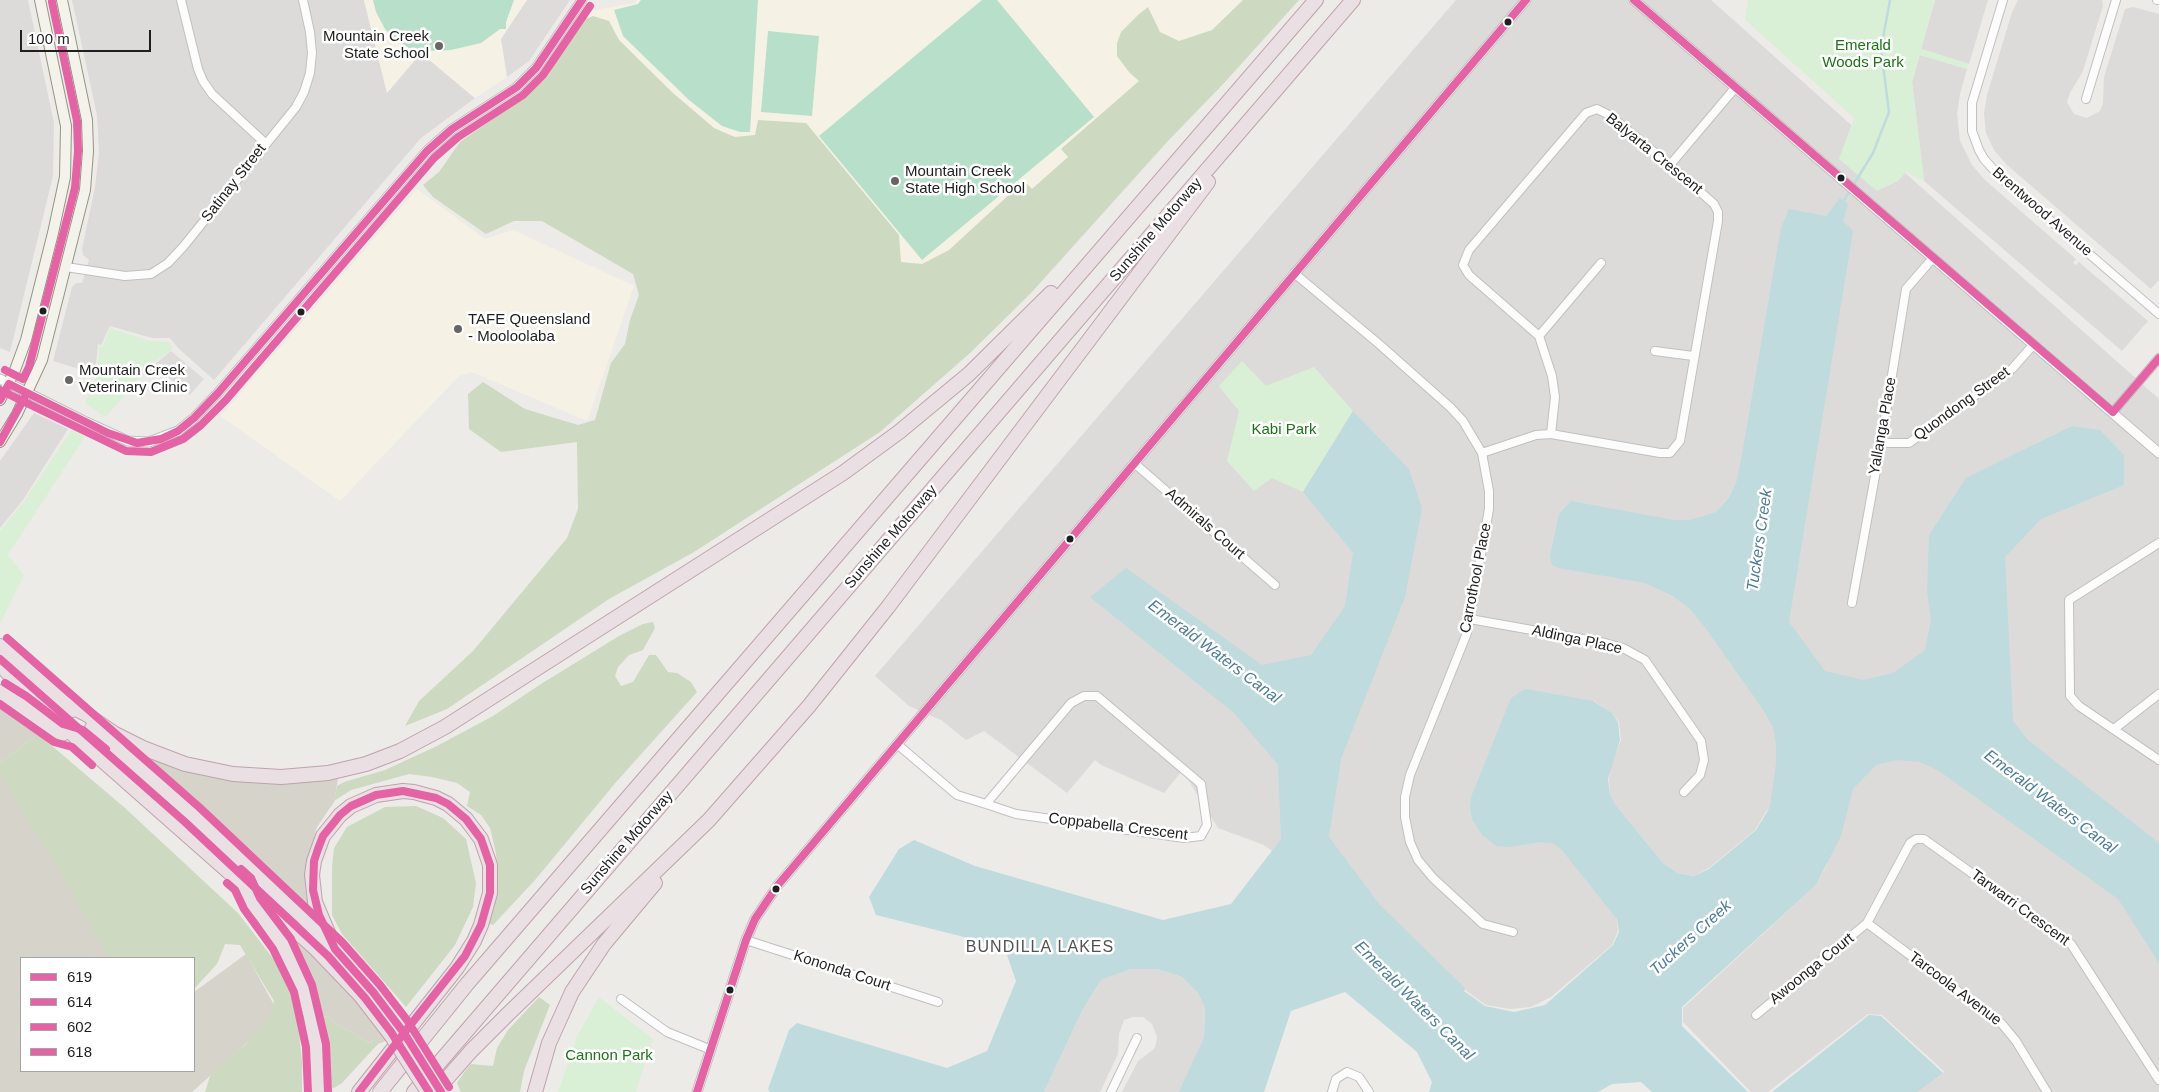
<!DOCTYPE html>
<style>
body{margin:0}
#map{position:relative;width:2159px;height:1092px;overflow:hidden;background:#edebe8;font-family:Arial,sans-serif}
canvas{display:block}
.legend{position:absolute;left:20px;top:957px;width:175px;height:115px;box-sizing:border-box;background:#fff;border:1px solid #a5a5a5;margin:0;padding:6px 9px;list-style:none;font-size:15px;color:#1f1f1f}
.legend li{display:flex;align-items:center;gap:10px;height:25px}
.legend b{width:25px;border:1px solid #a5a5a5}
.scale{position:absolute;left:20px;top:30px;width:131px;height:22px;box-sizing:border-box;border:2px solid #1f1f1f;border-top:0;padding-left:6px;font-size:15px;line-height:18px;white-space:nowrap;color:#1f1f1f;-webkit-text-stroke:4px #fff;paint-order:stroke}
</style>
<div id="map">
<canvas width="2159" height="1092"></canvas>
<ul class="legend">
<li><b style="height:6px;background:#e463a4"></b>619</li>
<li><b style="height:6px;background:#e463a4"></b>614</li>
<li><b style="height:6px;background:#e463a4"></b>602</li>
<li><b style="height:6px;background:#e463a4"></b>618</li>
</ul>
<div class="scale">100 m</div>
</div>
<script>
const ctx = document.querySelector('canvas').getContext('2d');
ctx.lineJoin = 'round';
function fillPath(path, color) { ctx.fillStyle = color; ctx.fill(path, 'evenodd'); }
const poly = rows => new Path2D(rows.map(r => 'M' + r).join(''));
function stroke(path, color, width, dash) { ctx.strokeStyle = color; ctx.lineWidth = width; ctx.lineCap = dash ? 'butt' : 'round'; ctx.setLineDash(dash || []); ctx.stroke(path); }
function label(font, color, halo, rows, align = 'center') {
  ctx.font = font + ' Arial,sans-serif'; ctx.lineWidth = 5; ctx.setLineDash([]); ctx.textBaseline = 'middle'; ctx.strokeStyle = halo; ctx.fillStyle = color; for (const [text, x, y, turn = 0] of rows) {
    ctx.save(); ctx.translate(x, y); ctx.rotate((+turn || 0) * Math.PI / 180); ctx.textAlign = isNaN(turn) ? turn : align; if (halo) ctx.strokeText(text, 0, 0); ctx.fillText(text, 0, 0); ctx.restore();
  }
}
fillPath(poly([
 [0,0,28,0,54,123,53,176,10,352,0,348],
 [72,0,364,0,387,92,421,53,475,98,421,138,214,380,178,348,170,338,152,338,110,326,101,345,98,344,95,374,53,361,72,287,76,283,82,283,89,260,83,255,82,249,95,187,99,153,97,115],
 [1456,0,1711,0,2159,399,2159,1092,1897,1092,1945,1072,1882,1015,1868,1014,1768,1092,1751,1092,1683,1022,1683,1008,1816,885,1828,863,1767,810,1755,830,1709,868,1694,876,1678,873,1664,864,1618,808,1610,795,1609,779,1611,766,1621,740,1619,722,1611,712,1594,701,1618,931,1612,945,1551,997,1531,1007,1510,1009,1486,1005,1264,845,1218,828,1189,781,1181,772,1164,793,1101,765,1095,760,1067,793,984,731,966,740,941,720,909,706,875,676],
 [1935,0,1988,0,1969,64,1921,49],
 [2018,0,2102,0,2103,6,2083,71,2070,93,2067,102,2074,114,2087,118,2100,111,2103,103,2104,77,2125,9,2133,7,2159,14,2159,280,2151,289,2007,165,1994,150,1986,133,1984,114,1987,95,2012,12],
 [1920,54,1967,69,1960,94,1957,114,1960,141,1972,165,1985,180,2076,259,2073,263,2076,265,2079,262,2148,321,2122,351,1924,181,1912,82],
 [34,413,68,429,23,500,0,528,0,461],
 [1131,969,1157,969,1182,977,1198,993,1205,1008,1204,1037,1180,1092,1122,1092,1138,1061,1154,1049,1156,1044,1157,1037,1152,1024,1143,1017,1133,1017,1124,1020,1119,1034,1118,1054,1100,1092,1044,1092,1082,1011,1101,980]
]), '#dcdbd9');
fillPath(poly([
 [364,0,527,0,501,39,507,77,475,98,421,53,387,93],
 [637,0,1258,0,895,320,571,41,590,11,635,3],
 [417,189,485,239,513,230,634,286,587,421,472,372,459,376,340,501,221,416]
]), '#f5f2e5');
fillPath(poly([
 [0,702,38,734,0,763],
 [135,752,170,763,338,778,334,802,317,827,305,870,306,896,317,915,313,919,239,849,131,755],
 [0,773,114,958,21,958,21,1071,194,1071,194,992,246,954,279,1014,192,1092,0,1092],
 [268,914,310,949,391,1039,378,1044,374,1039,370,1043,331,1021,329,1016,317,1018]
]), '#d6d3ca');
fillPath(poly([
 [1243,0,1299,0,1225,82,1168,141,1031,293,970,353,880,432,694,552,609,599,447,709,405,726,419,701,473,651,567,538,578,509,577,442,501,452,469,429,468,394,483,382,525,409,578,425,595,420,611,363,625,344,630,320,639,295,633,274,542,221,514,221,486,234,433,197,423,185,439,172,460,142,527,95,548,76,578,22,593,16,609,21,619,40,673,93,714,128,735,137,755,135,758,120,806,123,899,235,901,262,922,264,949,250,1024,181,1032,189,1068,157,1061,149,1139,81,1129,72,1117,56,1117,43,1121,32,1138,15,1148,7,1160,32,1179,41,1212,30],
 [653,622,655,628,643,650,629,655,618,667,615,676,621,686,633,682,649,655,656,655,668,672,677,673,691,682,697,692,617,781,535,880,493,925,489,924,495,903,498,879,496,853,490,828,481,815,467,806,470,792,457,783,432,777,409,774,351,790,334,801,337,786,344,782,385,770,437,746,493,716,541,684,619,636,643,624],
 [38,734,125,808,238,913,275,961,296,1004,302,1062,302,1092,205,1092,211,1073,246,1044,271,1017,274,1001,240,945,225,944,217,964,194,989,194,958,108,958,76,898,0,774,0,763],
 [416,806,443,818,466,839,476,883,473,907,455,945,406,1007,342,934,332,915,332,867,334,848,347,827,385,807],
 [539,997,550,1005,524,1071,520,1092,461,1092,457,1083,465,1071,471,1064,493,1066,497,1048,508,1030],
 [329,1016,331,1021,370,1043,374,1039,378,1044,342,1083,334,1088,329,1087,323,1017]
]), '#cdd9c0');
fillPath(poly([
 [1748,0,1935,0,1921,49,1969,64,1967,69,1919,55,1912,82,1924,181,1906,172,1898,181,1877,191,1839,159,1854,118,1745,20],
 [110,328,150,341,170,342,173,349,150,365,106,417,85,403,97,375,99,346,102,347],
 [1242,361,1266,386,1314,367,1353,411,1303,492,1272,478,1254,491,1227,461,1239,411,1219,386],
 [72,429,85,437,8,555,24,575,0,624,0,531,24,501],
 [599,997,653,1039,636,1092,558,1092,577,1036]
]), '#daf0d6');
fillPath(poly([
 [373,0,514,0,506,22,506,29,500,29,481,43,451,50,436,51,409,48,396,40,385,29,376,12],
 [641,0,758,0,750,132,740,132,722,126,689,100,623,36,614,10,638,4],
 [982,0,997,0,1094,117,922,260,819,136],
 [768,31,819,36,812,116,761,112]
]), '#b8dfc9');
fillPath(poly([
 [527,0,570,0,529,61,507,77,501,39],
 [171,351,204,379,190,395,154,365]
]), '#dddcdb');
fillPath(poly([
 [1840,198,1848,204,1843,221,1853,231,1789,622,1825,671,1863,680,1893,673,1925,650,1931,620,1927,592,1929,535,1966,478,2072,426,2100,430,2124,455,2124,485,2041,519,2005,557,2013,721,2028,740,2159,843,2159,963,2118,899,1939,771,1920,762,1897,760,1876,765,1853,789,1841,836,1816,885,1682,1007,1682,1026,1748,1092,1652,1092,1641,1082,1612,1084,1598,1092,1429,1092,1432,1082,1417,1052,1345,992,1291,1011,1264,1092,1179,1092,1204,1037,1205,1008,1198,993,1182,977,1157,969,1131,969,1101,980,1082,1011,1044,1092,770,1092,768,1089,789,1030,797,1023,947,1068,987,1051,1016,981,1006,952,980,941,876,915,869,897,899,849,914,840,975,866,1163,920,1231,904,1281,839,1278,765,1234,713,1090,597,1126,568,1262,665,1311,655,1345,606,1353,553,1303,492,1353,411,1409,469,1422,508,1405,597,1341,759,1329,837,1380,905,1465,988,1464,991,1485,1006,1514,1012,1545,1005,1613,945,1619,932,1617,919,1561,849,1552,843,1540,842,1509,847,1496,846,1482,835,1472,819,1470,808,1471,797,1511,698,1525,689,1593,701,1611,712,1618,722,1620,740,1608,779,1610,795,1618,808,1664,864,1678,873,1694,876,1709,869,1756,830,1770,807,1776,763,1776,745,1773,727,1764,711,1704,626,1690,609,1673,596,1645,583,1559,568,1552,565,1550,556,1559,514,1571,501,1674,520,1690,520,1716,512,1729,498,1736,483,1740,466,1781,228,1789,209,1826,216],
 [1869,1015,1881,1016,1943,1073,1917,1092,1772,1092]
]), '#bfdbdd');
stroke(poly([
 [1843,202,1873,153,1889,112,1881,49,1890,0]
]), '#bfdbdd', 2.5);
const minor = poly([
 [181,0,198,69,203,81,212,94,265,143],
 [2003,0,1972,103,1972,131,1979,150,1984,159,2001,178,2159,314],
 [2157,0,2159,0],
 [2086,99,2116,0],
 [1670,165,1735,88],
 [66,267,125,276,151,274,168,263,183,247,296,107,304,92,310,73,312,53,310,32,303,0],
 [1294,273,1379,344,1450,407,1463,421,1482,453,1489,491,1489,509,1467,633,1410,775,1405,797,1405,817,1410,842,1418,860,1433,878,1483,924,1513,932],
 [1539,336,1601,263],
 [1655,351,1693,356],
 [2113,412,2159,358],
 [1881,443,1909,443,2012,369,2033,345],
 [1482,453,1536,435,1551,434,1660,453,1670,453,1680,441,1718,221,1718,212,1714,204,1670,165,1609,115,1597,109,1586,113,1469,250,1463,265,1469,275,1539,336,1552,376,1555,397,1551,434],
 [1134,463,1275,585],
 [2159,543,2069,600,2070,696,2079,706,2159,760],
 [1852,603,1881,443,1906,289,1933,258],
 [1470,619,1605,643,1623,648,1645,660,1701,741,1704,760,1700,775,1684,792],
 [2114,729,2159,694],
 [897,744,957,795,986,804,1016,814,1184,838,1201,836,1207,825,1201,784,1097,696,1084,696,1071,703,986,804],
 [1867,923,2002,1024,2016,1041,2047,1092],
 [746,940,938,1002],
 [621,999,667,1032,709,1049],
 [1756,1015,1867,923,1910,843,1916,839,1924,839,2071,944,2159,1080],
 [1111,1092,1137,1038],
 [1332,1092,1336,1079,1347,1072,1359,1077,1369,1092]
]);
const tertiary = poly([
 [1634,0,2159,453],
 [0,379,84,421,128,441,149,442,178,431,194,418,218,393,427,151,452,129,517,87,536,68,582,0],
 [697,1092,746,940,755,919,778,885,1526,0]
]);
const secondary = poly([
 [0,400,15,370,26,340,53,233,65,177,66,126,40,0],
 [0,442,17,414,42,360,85,190,88,151,87,120,62,0]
]);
const motorway = poly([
 [0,646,72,710],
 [0,664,27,694,314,947,361,996,391,1035],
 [0,692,62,734],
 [66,704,86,714,115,734,143,748,185,764,233,774,281,777,328,773,366,764,400,751,445,727,843,473,899,432,969,374,1051,293],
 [92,728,192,815,301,915,358,974,399,1026],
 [247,893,252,903,263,916,282,944,303,988,311,1017,316,1046,318,1092],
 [335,949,315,902,312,875,314,861,323,836,340,815,351,806,376,795,403,791,414,792,436,798,448,804,466,819,481,839,490,865,490,893,481,925,474,941,457,968,359,1092],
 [380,1092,467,984,1316,0],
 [414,1092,1353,0],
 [435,1092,471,1051,508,1014,709,820,809,706,888,607,1208,182],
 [535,1092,549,1043,572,992,604,944,655,883]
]);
stroke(minor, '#c0c0be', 10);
stroke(tertiary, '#c0c0be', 11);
stroke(secondary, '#969482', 12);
stroke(motorway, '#bfa2ae', 16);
stroke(minor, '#fcfcfc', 8);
stroke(tertiary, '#fcfcfc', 9);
stroke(secondary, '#f3f2eb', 10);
stroke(motorway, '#eae0e3', 14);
const motorwayBridge = poly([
 [399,1026,441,1092],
 [391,1035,428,1092]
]);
stroke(motorwayBridge, '#bfa2ae', 16, []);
stroke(motorwayBridge, '#eae0e3', 14);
stroke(poly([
 [1634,0,2113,412],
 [2113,412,2159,358],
 [403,791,436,798,448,804,466,819,481,839,490,865,490,893,481,925,465,956,404,1033,373,992,335,949,319,915,313,890,314,861,318,849,323,836,340,815,351,806,376,795,403,791],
 [404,1033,441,1092],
 [359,1092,404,1033],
 [697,1092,746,940,755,919,778,885,1526,0]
]), '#e463a4', 8);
stroke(poly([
 [0,390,126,451,151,452,183,439,201,425,226,400,434,158,458,137,523,95,543,75,590,6],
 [0,659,185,822,328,956,365,998,391,1032,429,1092],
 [0,704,54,742,72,747,92,765],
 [227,883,235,890,244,909,273,949,294,992,306,1047,308,1092]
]), '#e463a4', 8);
stroke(poly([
 [5,370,23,379,29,367,75,188,78,151,77,121,52,2],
 [7,638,199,807,342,942,380,985,407,1020,449,1087],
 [5,683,26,696,63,724,83,730,106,749],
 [241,869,251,878,260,898,291,939,312,985,326,1044,328,1092]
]), '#e463a4', 8);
stroke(poly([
 [0,400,9,384,108,433,137,443,161,439,178,431,194,418,218,393,427,151,452,129,517,87,536,68,582,0],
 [0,442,27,393]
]), '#e463a4', 8);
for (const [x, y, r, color] of [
 [1508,22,4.5,"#1f1f1f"],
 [439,46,5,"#676665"],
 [1841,178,4.5,"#1f1f1f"],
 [895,181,5,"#676665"],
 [43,311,4.5,"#1f1f1f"],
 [301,312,4.5,"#1f1f1f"],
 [458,329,5,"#676665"],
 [69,380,5,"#676665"],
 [1070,539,4.5,"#1f1f1f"],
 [776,889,4.5,"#1f1f1f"],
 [730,990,4.5,"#1f1f1f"]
]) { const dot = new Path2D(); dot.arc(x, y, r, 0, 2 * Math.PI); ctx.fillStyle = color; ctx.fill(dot); stroke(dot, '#fff', 2); }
label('15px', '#1f1f1f', '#fff', [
 ["Mountain Creek",429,37,"right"],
 ["State School",429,54,"right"],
 ["Mountain Creek",905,172],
 ["State High School",905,189],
 ["TAFE Queensland",468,320],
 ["- Mooloolaba",468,337],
 ["Mountain Creek",79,371],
 ["Veterinary Clinic",79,388]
], 'left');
label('15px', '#1b7416', '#fff', [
 ["Emerald",1863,46],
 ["Woods Park",1863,63],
 ["Kabi Park",1284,430],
 ["Cannon Park",609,1056]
]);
label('15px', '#1f1f1f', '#fff', [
 ["Balyarta Crescent",1654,154,39],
 ["Satinay Street",234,183,-52],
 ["Brentwood Avenue",2042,212,41],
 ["Sunshine Motorway",1156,230,-49],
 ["Quondong Street",1962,404,-36],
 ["Yallanga Place",1883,426,-80],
 ["Admirals Court",1205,524,41],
 ["Sunshine Motorway",891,537,-49],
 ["Carrothool Place",1476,578,-79],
 ["Aldinga Place",1577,640,12],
 ["Coppabella Crescent",1118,827,7],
 ["Sunshine Motorway",627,843,-49],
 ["Tarwarri Crescent",2020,908,36],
 ["Awoonga Court",1812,969,-39],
 ["Kononda Court",842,971,18],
 ["Tarcoola Avenue",1955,989,37]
]);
label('italic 16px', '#4d7c97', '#fff', [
 ["Tuckers Creek",1760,540,-82],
 ["Emerald Waters Canal",1214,652,37],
 ["Emerald Waters Canal",2050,802,37],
 ["Tuckers Creek",1691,938,-42],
 ["Emerald Waters Canal",1414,1001,45]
]);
ctx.letterSpacing = '1px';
label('16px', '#525252', '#fff', [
 ["BUNDILLA LAKES",1040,948]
]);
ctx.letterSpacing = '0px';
</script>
